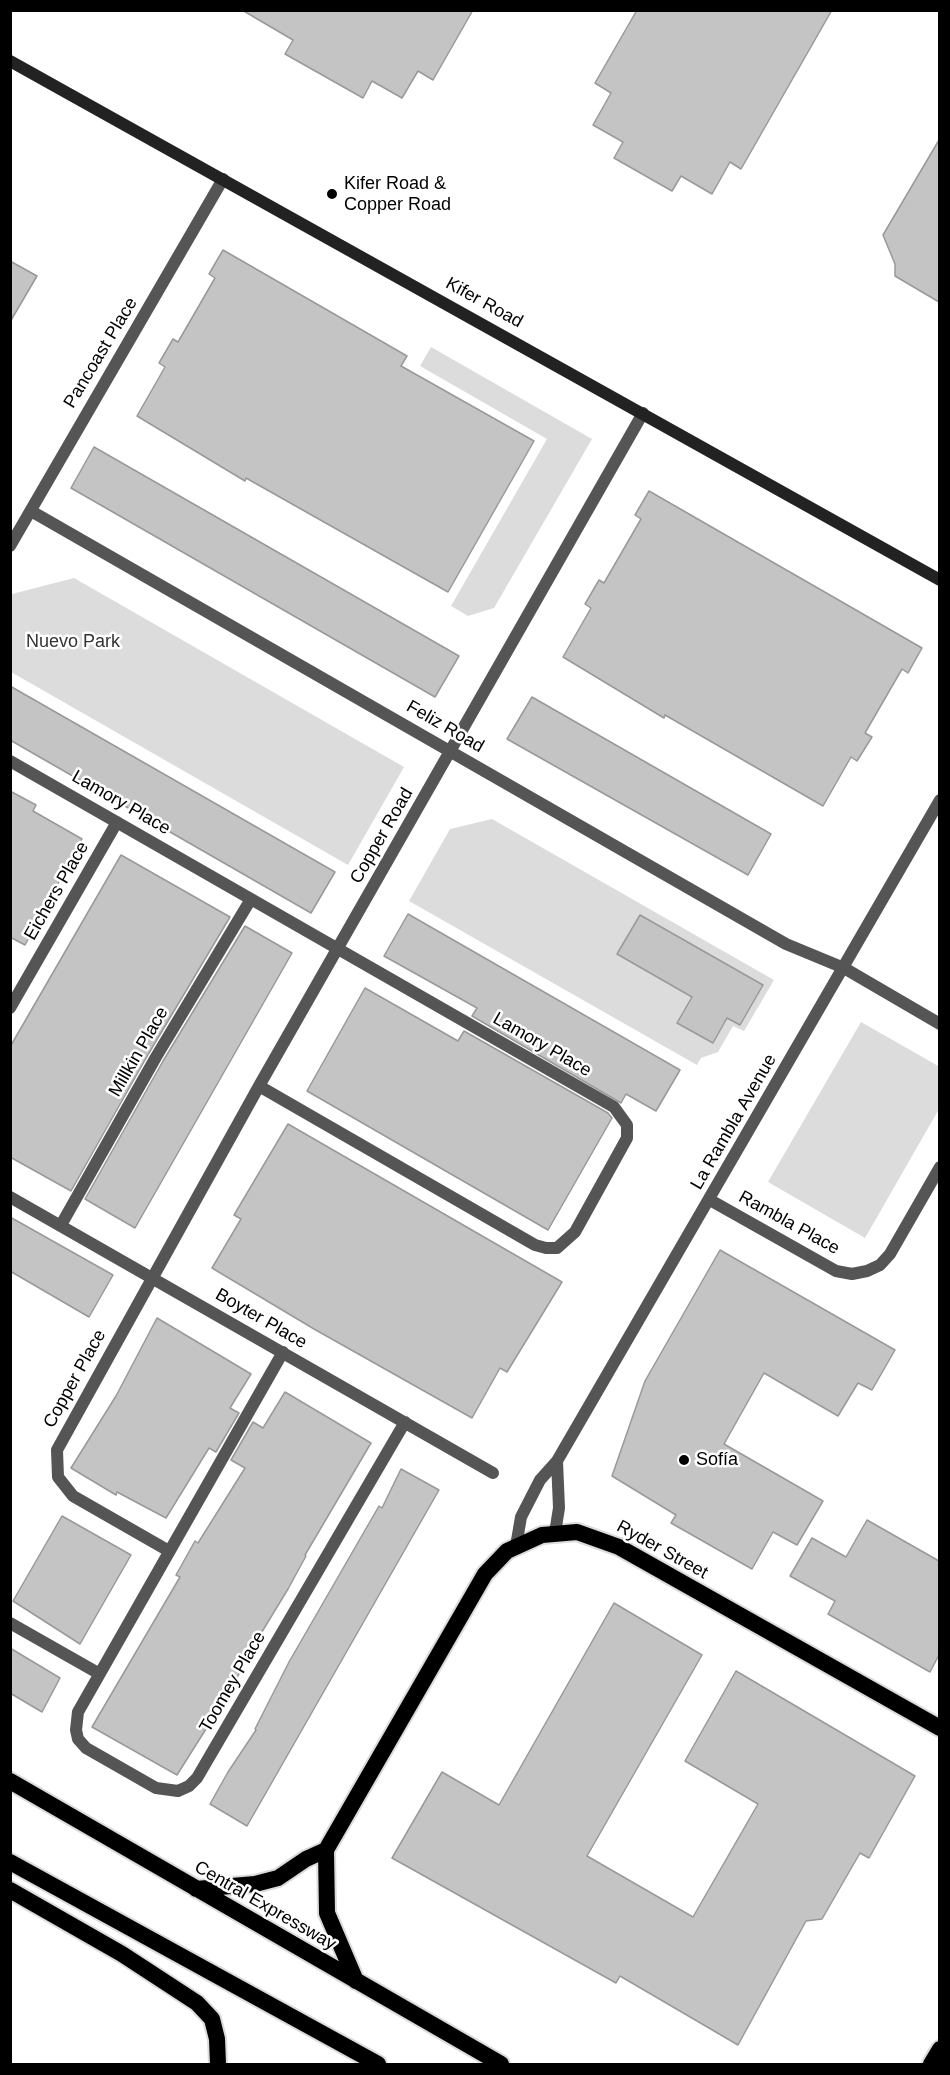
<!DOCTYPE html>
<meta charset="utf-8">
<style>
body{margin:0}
#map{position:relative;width:950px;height:2075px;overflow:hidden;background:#fff;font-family:Helvetica,sans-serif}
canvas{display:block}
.frame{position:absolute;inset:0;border:12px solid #000;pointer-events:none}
</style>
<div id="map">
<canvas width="950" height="2075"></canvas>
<div class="frame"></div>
</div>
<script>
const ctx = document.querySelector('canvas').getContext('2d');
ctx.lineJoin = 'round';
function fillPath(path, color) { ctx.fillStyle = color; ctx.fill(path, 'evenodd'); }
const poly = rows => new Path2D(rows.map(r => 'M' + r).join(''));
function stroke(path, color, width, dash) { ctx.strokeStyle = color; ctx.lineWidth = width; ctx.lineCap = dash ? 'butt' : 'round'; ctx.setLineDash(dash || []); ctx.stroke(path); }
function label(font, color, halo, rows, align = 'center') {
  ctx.font = font + ' Helvetica,sans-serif'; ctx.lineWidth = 5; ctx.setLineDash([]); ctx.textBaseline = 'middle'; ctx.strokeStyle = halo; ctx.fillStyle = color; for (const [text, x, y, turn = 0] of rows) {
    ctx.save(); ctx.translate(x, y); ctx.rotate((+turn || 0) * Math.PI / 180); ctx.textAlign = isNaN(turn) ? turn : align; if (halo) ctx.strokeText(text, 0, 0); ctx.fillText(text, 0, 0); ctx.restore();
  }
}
fillPath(poly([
 [431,347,592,439,494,608,468,616,451,606,547,439,420,366],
 [74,578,404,767,348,865,11,672,12,594],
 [492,819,774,980,744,1031,733,1026,718,1052,701,1058,697,1065,409,901,450,829],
 [861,1022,940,1067,939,1109,865,1238,768,1182]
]), '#dcdcdc');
const building = poly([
 [242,10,473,10,433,80,418,71,402,98,372,81,363,98,285,54,293,40,242,10],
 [637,10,832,10,741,169,730,162,712,194,681,176,672,191,614,158,623,142,593,125,611,93,595,83,637,10],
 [939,140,939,302,895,276,895,264,883,235,939,140],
 [223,250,407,356,401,366,534,441,448,592,246,478,245,481,137,416,165,367,159,363,173,339,178,342,215,278,209,274,223,250],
 [10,261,37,276,10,322,10,261],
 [94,447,459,656,435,697,71,488,94,447],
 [649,491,922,648,908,673,902,669,865,733,872,737,857,761,851,757,823,806,665,715,664,718,563,657,591,608,585,604,599,580,604,583,641,519,635,515,649,491],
 [10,686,335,872,311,913,10,740,10,686],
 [532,697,771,834,748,875,507,739,532,697],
 [10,791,36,805,33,811,82,839,25,945,10,937,10,791],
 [121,855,230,917,149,1053,71,1191,10,1157,10,1047,121,855],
 [408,914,680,1070,656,1111,626,1094,621,1103,472,1016,477,1008,384,956,408,914],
 [640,915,763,985,740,1025,727,1018,713,1043,677,1023,692,997,617,954,640,915],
 [245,926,292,953,135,1228,85,1199,163,1061,245,926],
 [365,988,458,1041,464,1031,608,1113,612,1118,548,1230,307,1091,365,988],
 [288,1124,562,1282,507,1372,500,1368,472,1418,314,1329,212,1268,241,1219,234,1215,288,1124],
 [10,1217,113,1275,89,1317,10,1271,10,1217],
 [720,1250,895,1350,872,1390,858,1383,838,1416,764,1373,724,1444,823,1501,797,1545,773,1532,752,1569,671,1523,676,1515,612,1476,645,1381,720,1250],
 [157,1318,251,1374,230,1408,239,1413,216,1452,209,1448,166,1518,117,1492,116,1495,71,1468,116,1396,157,1318],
 [285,1392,371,1443,305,1555,306,1556,288,1589,240,1668,242,1669,223,1702,177,1775,92,1727,180,1577,176,1575,195,1541,198,1543,245,1468,231,1460,253,1422,263,1428,285,1392],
 [401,1469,439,1490,247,1826,210,1804,228,1772,256,1730,255,1729,289,1662,379,1506,382,1508,401,1469],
 [62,1516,131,1555,80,1644,13,1601,62,1516],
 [867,1520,939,1561,939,1655,930,1672,828,1614,835,1601,790,1576,812,1538,846,1557,867,1520],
 [614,1603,702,1655,587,1856,693,1917,758,1804,685,1761,736,1671,915,1776,869,1858,860,1853,822,1919,806,1921,738,2045,620,1976,616,1983,392,1858,442,1772,499,1805,614,1603],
 [10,1648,60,1678,42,1712,10,1693,10,1648]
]);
fillPath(building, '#c4c4c4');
stroke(building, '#999', 1.5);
const trunk = poly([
 [10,1781,501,2064],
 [326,1850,485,1574,507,1551,542,1535,577,1532,619,1547,940,1728],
 [326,1850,327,1913,356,1981],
 [10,1862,378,2064],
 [196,1889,255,1884,278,1878,306,1859,326,1850],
 [10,1890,122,1954,197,2003,212,2019,217,2039,218,2064],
 [931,2064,940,2049]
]);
stroke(trunk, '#dbdbdb', 20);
stroke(poly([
 [31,511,786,944,844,968,940,1024],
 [10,546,223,179],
 [10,761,614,1107,627,1125,627,1138,575,1232,557,1248,546,1248,535,1245,259,1086],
 [10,1008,117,822],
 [10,1197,493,1473],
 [710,1200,836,1271,852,1274,867,1271,880,1265,890,1254,940,1167],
 [61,1225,156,1057,251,899],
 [283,1352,78,1712,76,1730,78,1739,86,1748,156,1788,178,1791,189,1786,197,1778,405,1422],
 [555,1533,559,1508,557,1461],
 [516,1546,521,1517,540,1480,557,1461,940,800],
 [169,1551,73,1496,58,1477,57,1450,259,1086,643,413],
 [10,1623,98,1673]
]), '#555', 12);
stroke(poly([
 [10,61,940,580]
]), '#222', 12);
stroke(trunk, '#000', 16);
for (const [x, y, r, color] of [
 [332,194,6,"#000"],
 [684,1460,6,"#000"]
]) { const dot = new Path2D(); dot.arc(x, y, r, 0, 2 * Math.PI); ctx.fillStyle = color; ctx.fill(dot); stroke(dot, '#fff', 2); }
label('18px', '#000', '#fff', [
 ["Kifer Road &",344,184],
 ["Copper Road",344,205],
 ["Sofía",696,1460]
], 'left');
label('18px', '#000', '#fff', [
 ["Kifer Road",484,303,29],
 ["Pancoast Place",101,353,-59],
 ["Feliz Road",445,727,30],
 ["Lamory Place",121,803,30],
 ["Copper Road",382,836,-60],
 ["Eichers Place",57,891,-60],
 ["Lamory Place",542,1045,30],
 ["Millkin Place",139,1052,-60],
 ["La Rambla Avenue",734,1122,-60],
 ["Rambla Place",789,1223,29],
 ["Boyter Place",261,1319,30],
 ["Copper Place",75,1379,-61],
 ["Ryder Street",662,1550,29],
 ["Toomey Place",233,1682,-60],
 ["Central Expressway",265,1906,30]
]);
label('18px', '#333', '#fff', [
 ["Nuevo Park",73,642]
]);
</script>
